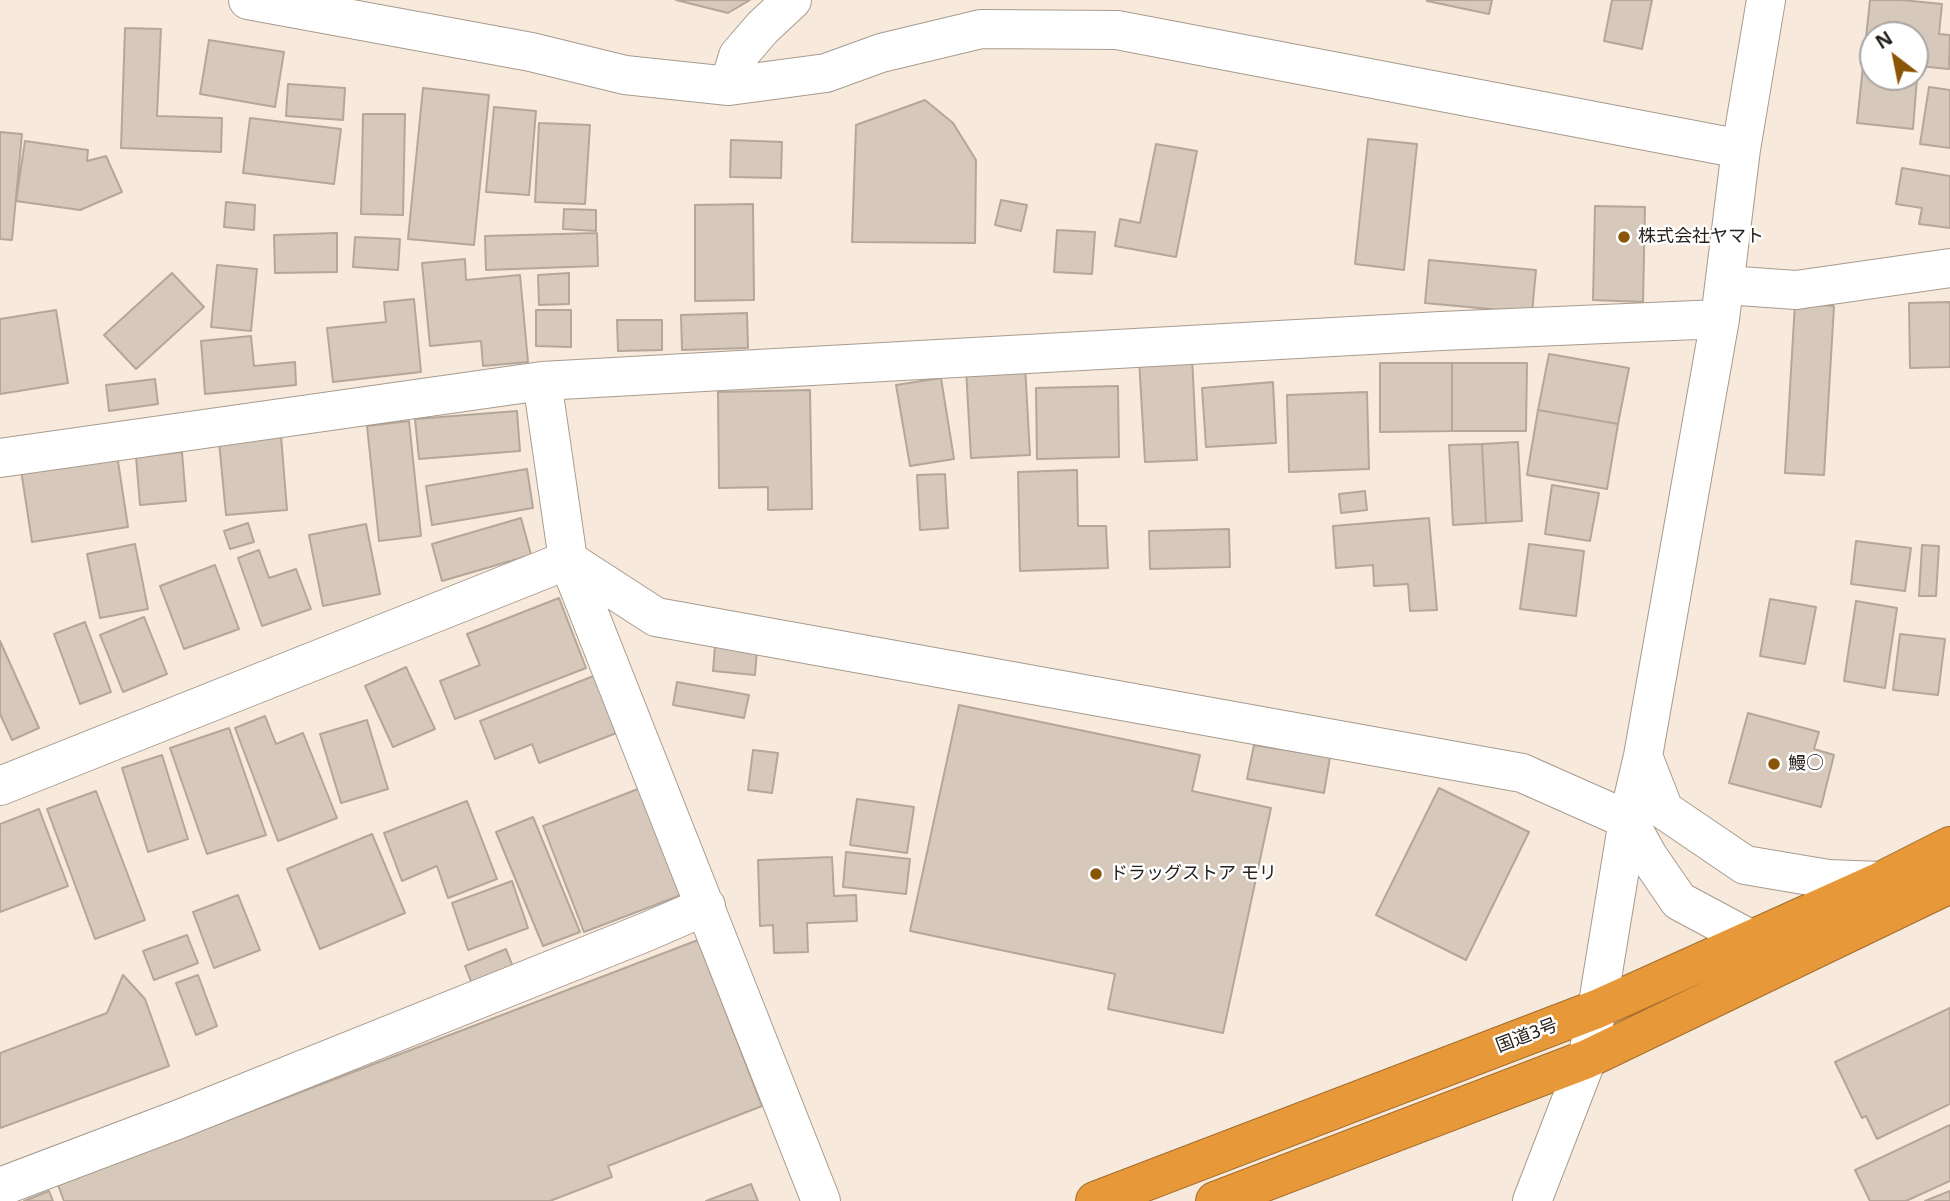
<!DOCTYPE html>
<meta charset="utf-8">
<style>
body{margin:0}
#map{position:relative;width:1950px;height:1201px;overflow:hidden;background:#f7e9db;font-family:"Noto Sans",sans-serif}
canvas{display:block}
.north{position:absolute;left:1859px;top:21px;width:70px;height:70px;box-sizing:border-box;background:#fff;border:2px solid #a8a6a4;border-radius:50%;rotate:328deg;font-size:19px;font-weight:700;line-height:28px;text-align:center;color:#26211c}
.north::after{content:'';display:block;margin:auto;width:24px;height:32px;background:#8b5507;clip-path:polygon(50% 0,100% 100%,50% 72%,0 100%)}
</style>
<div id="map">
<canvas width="1950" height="1201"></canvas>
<div class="north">N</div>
</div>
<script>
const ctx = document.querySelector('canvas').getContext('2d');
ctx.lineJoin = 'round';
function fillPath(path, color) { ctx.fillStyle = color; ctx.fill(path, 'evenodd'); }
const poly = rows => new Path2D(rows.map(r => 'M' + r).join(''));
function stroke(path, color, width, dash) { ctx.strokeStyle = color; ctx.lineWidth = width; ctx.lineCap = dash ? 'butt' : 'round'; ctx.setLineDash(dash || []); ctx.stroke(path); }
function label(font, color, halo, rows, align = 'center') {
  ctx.font = font + ' "Noto Sans","Noto Sans JP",sans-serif'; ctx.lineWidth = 5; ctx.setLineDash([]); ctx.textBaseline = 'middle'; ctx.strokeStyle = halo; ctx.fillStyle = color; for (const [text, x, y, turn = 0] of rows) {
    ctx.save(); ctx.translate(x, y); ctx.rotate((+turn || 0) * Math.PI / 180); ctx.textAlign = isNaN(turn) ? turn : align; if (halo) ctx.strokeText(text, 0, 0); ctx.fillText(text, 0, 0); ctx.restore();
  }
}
const building = poly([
 [676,0,750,0,728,13,676,0],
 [1427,0,1492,0,1489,14,1427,1,1427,0],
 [1612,0,1652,0,1642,49,1604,41,1612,0],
 [1870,0,1902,0,1942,4,1939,34,1950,35,1949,69,1918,66,1913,129,1857,123,1870,0],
 [1873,35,1915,35,1915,77,1873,77,1873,35],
 [125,28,161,29,157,116,222,118,221,152,121,148,125,28],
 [209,40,284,52,275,107,200,94,209,40],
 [288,84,345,88,343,120,286,116,288,84],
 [1929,87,1950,90,1950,148,1920,144,1929,87],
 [423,88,489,95,474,245,408,239,423,88],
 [925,100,953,123,976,160,975,243,852,242,856,125,925,100],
 [494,107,536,111,529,195,486,192,494,107],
 [363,114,405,114,403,215,361,214,363,114],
 [250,118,341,129,334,184,243,173,250,118],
 [539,123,590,125,585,204,535,202,539,123],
 [0,132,22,134,12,240,0,239,0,132],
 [1368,139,1417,144,1404,270,1355,264,1368,139],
 [731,140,782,142,781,178,730,177,731,140],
 [25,141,88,150,87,161,106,156,122,192,80,210,16,201,25,141],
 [1156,144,1197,151,1176,257,1115,246,1120,219,1140,223,1156,144],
 [1902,168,1950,176,1950,228,1919,224,1922,208,1896,204,1902,168],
 [1001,200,1027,205,1021,231,995,225,1001,200],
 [226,202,255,205,254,230,224,227,226,202],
 [753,204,754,300,695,301,695,205,753,204],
 [1595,206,1645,207,1643,302,1593,300,1595,206],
 [564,209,596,210,596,231,563,229,564,209],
 [1057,230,1095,232,1092,274,1054,272,1057,230],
 [337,233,337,272,275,273,274,235,337,233],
 [597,233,598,266,486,270,485,236,597,233],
 [355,237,400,239,398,270,353,267,355,237],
 [465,259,466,280,520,275,528,362,483,366,481,341,430,346,422,263,465,259],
 [1429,260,1536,270,1532,313,1425,303,1429,260],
 [217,265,257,269,251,331,211,327,217,265],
 [172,273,204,307,136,369,104,335,172,273],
 [569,273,569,304,539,305,538,275,569,273],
 [414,299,421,372,333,382,327,328,386,322,384,302,414,299],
 [1950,302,1950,367,1910,368,1909,303,1950,302],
 [1795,303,1834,306,1824,475,1785,473,1795,303],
 [56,310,68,383,0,394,0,319,56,310],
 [536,310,571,310,571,347,536,346,536,310],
 [747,313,748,348,682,350,681,315,747,313],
 [617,320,662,320,662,350,618,351,617,320],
 [251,336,254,366,295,362,296,385,205,394,201,341,251,336],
 [1549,354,1629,368,1618,424,1538,410,1549,354],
 [1192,356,1197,460,1145,462,1139,359,1192,356],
 [1380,363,1452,363,1452,431,1380,432,1380,363],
 [1452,363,1527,363,1526,431,1452,431,1452,363],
 [1025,365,1030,455,971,458,966,369,1025,365],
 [941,378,954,459,910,466,896,385,941,378],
 [155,379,158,404,109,411,106,385,155,379],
 [1273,382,1276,443,1206,447,1202,388,1273,382],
 [1118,386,1119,457,1037,459,1036,388,1118,386],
 [810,390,812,509,768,510,768,487,719,488,718,392,810,390],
 [1367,392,1369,469,1289,472,1287,395,1367,392],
 [1538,410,1618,424,1607,489,1527,475,1538,410],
 [517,411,520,451,419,459,415,419,517,411],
 [409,421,421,536,379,541,367,426,409,421],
 [281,436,287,510,226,515,219,442,281,436],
 [1518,442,1522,521,1486,523,1482,444,1518,442],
 [1482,444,1486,523,1453,525,1449,445,1482,444],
 [182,452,186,501,140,505,136,457,182,452],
 [117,455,128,527,32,542,21,470,117,455],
 [527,469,533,508,432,525,426,486,527,469],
 [1077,470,1078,526,1106,526,1108,568,1020,571,1018,472,1077,470],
 [945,474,948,528,920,530,917,475,945,474],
 [1552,485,1599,493,1590,541,1545,534,1552,485],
 [1365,491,1367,510,1341,513,1339,494,1365,491],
 [521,518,531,555,442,581,432,544,521,518],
 [1429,518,1437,610,1410,611,1408,584,1374,586,1373,565,1336,568,1333,526,1429,518],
 [248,523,254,542,230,549,224,531,248,523],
 [366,524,380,594,323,606,309,535,366,524],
 [1229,529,1230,567,1150,569,1149,531,1229,529],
 [1856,541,1911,548,1905,591,1851,584,1856,541],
 [135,544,148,609,100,618,87,554,135,544],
 [1529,544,1584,551,1576,616,1520,609,1529,544],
 [1922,545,1939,546,1936,596,1919,596,1922,545],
 [259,550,269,578,296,569,311,609,262,626,238,558,259,550],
 [215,565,239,629,184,649,160,586,215,565],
 [559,598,586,668,455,719,440,681,480,665,467,634,559,598],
 [1770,599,1816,607,1805,664,1760,656,1770,599],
 [1856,601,1897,608,1885,688,1844,681,1856,601],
 [144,617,167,674,123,692,100,635,144,617],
 [85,622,111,692,80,704,54,634,85,622],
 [716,633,758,637,755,675,713,671,716,633],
 [1900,634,1945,639,1938,695,1893,690,1900,634],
 [0,641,39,728,12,740,0,714,0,641],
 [406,667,435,729,393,747,365,686,406,667],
 [596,675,619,732,539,763,532,744,495,759,480,721,596,675],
 [677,682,749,695,744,718,673,705,677,682],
 [959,705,1200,755,1192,791,1271,808,1223,1033,1108,1009,1115,974,910,931,959,705],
 [1748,713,1819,732,1814,749,1834,755,1821,807,1729,783,1748,713],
 [265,716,276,744,303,733,337,818,278,841,235,728,265,716],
 [367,720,388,789,341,803,320,734,367,720],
 [229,728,266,835,207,854,170,748,229,728],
 [1254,745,1330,757,1324,793,1247,779,1254,745],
 [753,750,778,753,772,793,748,790,753,750],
 [162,755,188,839,148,852,122,768,162,755],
 [643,787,684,894,584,932,543,826,643,787],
 [1439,788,1529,832,1466,960,1376,915,1439,788],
 [96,791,145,920,95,939,47,809,96,791],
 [857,799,914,807,907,853,850,845,857,799],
 [467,801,497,879,448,898,437,866,402,881,384,833,467,801],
 [39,809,68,886,0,912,0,824,39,809],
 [533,817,580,932,543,946,496,832,533,817],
 [372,834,405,913,320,949,287,869,372,834],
 [846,852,910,859,906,894,843,887,846,852],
 [832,857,834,896,856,895,857,921,807,923,808,952,774,953,773,925,760,926,758,860,832,857],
 [512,881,528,928,468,950,452,903,512,881],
 [238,895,260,950,214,968,193,912,238,895],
 [187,935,198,963,154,980,143,951,187,935],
 [698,940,762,1106,608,1166,612,1177,550,1201,64,1201,58,1185,698,940],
 [506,949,513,967,472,984,465,966,506,949],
 [123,975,145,999,169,1066,0,1128,0,1053,107,1013,123,975],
 [198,975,217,1026,196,1035,176,983,198,975],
 [1950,1008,1950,1104,1877,1139,1866,1116,1862,1118,1835,1062,1950,1008],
 [1950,1125,1950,1181,1906,1201,1870,1201,1855,1170,1950,1125],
 [751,1184,758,1201,706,1201,751,1184],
 [49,1191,53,1201,24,1201,49,1191],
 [1950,1191,1950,1201,1925,1201,1950,1191]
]);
fillPath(building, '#d6c8ba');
stroke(building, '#b4a699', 2);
const minor = poly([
 [248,0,531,52,625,75,729,86,826,73,881,53,981,29,1117,30,1741,149],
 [729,86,738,56,763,27,792,0],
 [1725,285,1796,290,1950,268],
 [542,381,568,560,821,1201],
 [0,458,542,381,1441,331,1720,319],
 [568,560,656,617,1522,773,1628,820,1648,856,1679,901,1750,939,1780,942],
 [1643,756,1664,810,1745,865,1828,879,1881,881],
 [0,786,568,560],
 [0,1187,177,1120,646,932,706,906],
 [1532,1201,1587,1059,1597,1009,1628,820,1643,756,1720,319,1741,149,1766,0]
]);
const highway = poly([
 [1095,1201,1597,1009,1881,881,1950,846],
 [1215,1201,1587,1059,1950,884]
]);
stroke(minor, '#a89b8e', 40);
stroke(highway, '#a36e2e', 40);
stroke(minor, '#fff', 38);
stroke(highway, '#e79838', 38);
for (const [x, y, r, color] of [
 [1624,237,7,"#8b5507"],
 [1774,764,7,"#8b5507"],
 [1096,874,7,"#8b5507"]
]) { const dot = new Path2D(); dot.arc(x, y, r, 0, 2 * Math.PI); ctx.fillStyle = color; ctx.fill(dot); stroke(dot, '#fff', 2.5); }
label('18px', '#26211c', '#fff', [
 ["株式会社ヤマト",1638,237],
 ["鰻○",1788,764],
 ["ドラッグストア モリ",1110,874]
], 'left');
label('18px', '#26211c', '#fff', [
 ["国道3号",1527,1036,-21]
]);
</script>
